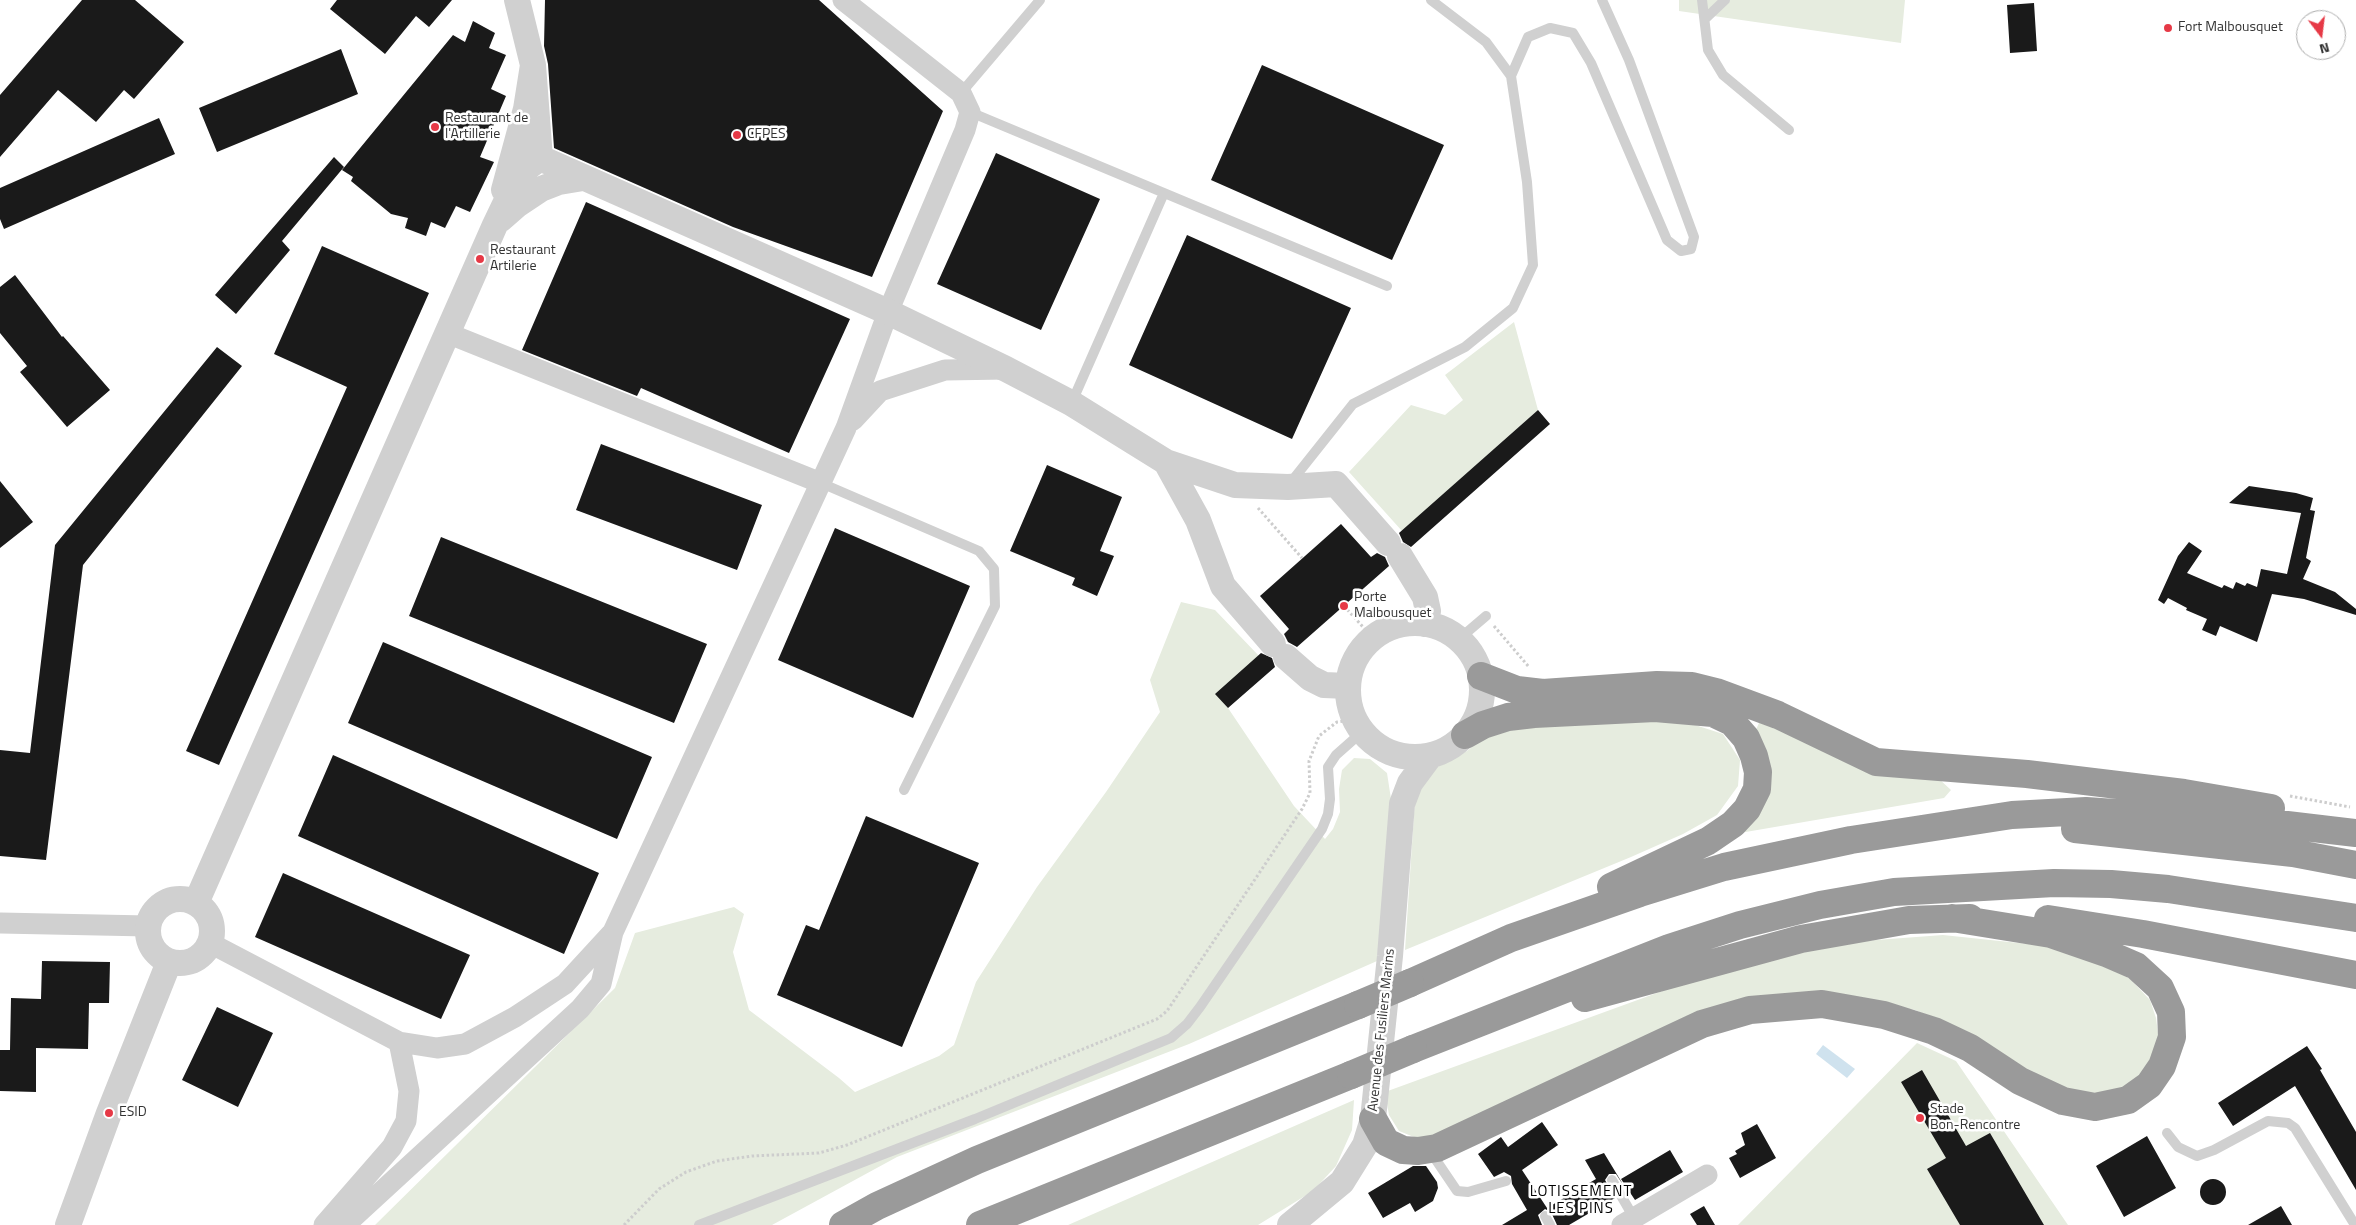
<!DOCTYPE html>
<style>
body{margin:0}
#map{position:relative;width:2356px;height:1225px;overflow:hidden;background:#fff;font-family:"Titillium Web",sans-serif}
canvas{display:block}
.north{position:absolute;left:2296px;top:10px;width:50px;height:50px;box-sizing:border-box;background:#fff;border:1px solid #adadad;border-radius:50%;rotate:165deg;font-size:14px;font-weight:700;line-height:20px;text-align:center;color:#333}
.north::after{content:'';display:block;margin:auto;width:18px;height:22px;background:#e63946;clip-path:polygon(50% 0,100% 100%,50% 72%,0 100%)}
</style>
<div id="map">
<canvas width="2356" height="1225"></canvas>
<div class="north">N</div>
</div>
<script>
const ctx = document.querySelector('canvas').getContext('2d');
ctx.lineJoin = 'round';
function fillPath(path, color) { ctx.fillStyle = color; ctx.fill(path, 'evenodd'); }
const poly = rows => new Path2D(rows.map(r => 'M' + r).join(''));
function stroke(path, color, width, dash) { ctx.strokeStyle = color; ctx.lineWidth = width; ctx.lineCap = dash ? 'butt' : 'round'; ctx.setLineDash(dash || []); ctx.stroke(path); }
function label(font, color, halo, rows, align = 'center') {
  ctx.font = font + ' "Titillium Web",sans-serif'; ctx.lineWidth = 5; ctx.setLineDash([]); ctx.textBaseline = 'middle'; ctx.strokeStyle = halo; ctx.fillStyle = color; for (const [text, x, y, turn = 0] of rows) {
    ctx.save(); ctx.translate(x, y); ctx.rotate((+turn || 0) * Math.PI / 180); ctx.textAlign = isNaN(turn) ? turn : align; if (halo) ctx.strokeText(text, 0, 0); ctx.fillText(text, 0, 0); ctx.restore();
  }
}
fillPath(poly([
 [1679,0,1905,0,1901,43,1679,11],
 [1514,322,1538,410,1402,531,1349,472,1411,405,1445,415,1463,400,1445,375],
 [1181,602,1215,610,1259,656,1216,694,1228,708,1294,806,1325,839,1333,829,1340,812,1339,789,1342,770,1354,758,1370,759,1387,773,1391,799,1377,961,1189,1044,897,1157,772,1225,375,1225,615,988,635,933,734,907,744,914,733,952,749,1010,839,1078,855,1092,939,1056,954,1045,976,982,1037,887,1106,792,1160,712,1150,680],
 [1589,716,1689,723,1723,734,1740,760,1738,786,1717,815,1683,834,1631,857,1405,950,1415,799,1422,775,1467,751,1489,733],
 [1773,722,1938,778,1951,790,1944,798,1734,834,1755,732,1759,723],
 [1943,935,2047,946,2110,965,2131,980,2150,1000,2156,1018,2159,1041,2151,1063,2137,1081,2119,1090,2097,1095,2075,1093,2008,1060,1966,1031,1915,1010,1835,995,1772,995,1449,1134,1419,1139,1399,1131,1389,1115,1385,1092,1709,974,1836,943],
 [1917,1043,1956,1061,2068,1225,1738,1225],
 [1354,1100,1352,1130,1336,1166,1313,1191,1258,1225,1068,1225]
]), '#e6ecdf');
fillPath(poly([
 [1823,1045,1855,1069,1847,1078,1816,1054]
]), '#cfe2ee');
fillPath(poly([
 [82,0,135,0,184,42,134,99,124,90,96,122,58,90,0,157,0,95],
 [337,0,452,0,429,27,416,16,385,54,330,9],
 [545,0,819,0,943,111,872,277,733,227,554,148,548,64,544,46],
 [2034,3,2037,51,2010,53,2007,5],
 [473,21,495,33,489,48,506,55,491,89,506,96,480,157,494,162,470,212,456,206,445,228,431,222,426,236,405,228,408,218,391,214,351,181,353,177,342,170,453,35,465,42],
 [341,49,358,94,217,152,199,108],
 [1262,65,1444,145,1392,260,1211,180],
 [159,118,175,154,4,229,0,219,0,188],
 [996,153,1100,199,1041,330,937,284],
 [334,157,344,167,282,241,290,250,236,314,215,295],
 [586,202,850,319,789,453,641,388,637,396,522,350],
 [1187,235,1351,308,1292,439,1129,365],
 [322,246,429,293,219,765,186,751,347,387,274,354],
 [15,275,62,337,63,336,110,390,67,427,20,372,27,366,0,333,0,287],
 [217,347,242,366,83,565,46,860,0,856,0,750,30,753,55,545],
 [1538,410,1550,424,1411,547,1403,542,1399,533],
 [601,444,762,505,737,570,576,510],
 [1047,465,1122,497,1100,551,1114,556,1097,596,1072,585,1075,578,1010,551],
 [0,481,33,522,0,548],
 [2249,486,2296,493,2313,498,2310,510,2315,511,2306,558,2311,561,2303,579,2335,592,2356,609,2356,615,2304,599,2272,594,2257,642,2220,626,2216,636,2202,630,2207,619,2186,610,2187,608,2168,598,2164,604,2158,600,2178,556,2189,542,2202,551,2187,573,2222,588,2224,585,2233,589,2236,582,2245,586,2247,583,2257,587,2261,569,2287,574,2301,513,2229,503],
 [1341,524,1371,557,1377,553,1385,557,1389,566,1297,647,1288,642,1284,634,1289,629,1260,596],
 [835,528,970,586,913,718,778,660],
 [441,537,707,644,674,723,409,616],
 [383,642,652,757,617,839,348,723],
 [1261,653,1272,658,1275,667,1228,708,1215,694],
 [333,755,599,873,564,954,298,836],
 [866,816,979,863,902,1047,777,995,806,925,819,930],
 [283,873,470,955,441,1019,255,937],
 [42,961,110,962,109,1003,89,1003,88,1049,36,1048,36,1092,0,1091,0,1050,10,1050,11,998,41,999],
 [217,1007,273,1033,238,1107,182,1080],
 [2307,1046,2322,1069,2320,1070,2356,1132,2356,1190,2295,1086,2233,1126,2218,1103],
 [1922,1070,1966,1146,1990,1133,2044,1225,1960,1225,1927,1169,1946,1158,1901,1082],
 [1542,1122,1558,1145,1522,1170,1547,1208,1596,1179,1585,1160,1604,1153,1627,1191,1616,1174,1609,1174,1605,1180,1615,1198,1569,1225,1557,1225,1551,1212,1545,1209,1538,1215,1542,1225,1502,1225,1527,1210,1512,1184,1511,1176,1504,1172,1494,1177,1478,1154,1501,1137,1508,1147],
 [1757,1124,1776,1158,1740,1178,1729,1158,1737,1154,1735,1151,1745,1145,1741,1133],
 [2147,1136,2176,1188,2124,1217,2096,1166],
 [1670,1150,1683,1172,1635,1200,1621,1179],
 [1413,1166,1426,1166,1437,1182,1438,1188,1433,1201,1415,1212,1410,1203,1383,1218,1368,1193],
 '2200 1192a13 13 0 1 1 26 0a13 13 0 1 1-26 0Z',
 [1704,1206,1715,1225,1697,1225,1690,1214],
 [2281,1206,2292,1225,2248,1225]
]), '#1a1a1a');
stroke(poly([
 [1258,508,1302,558],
 [1344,606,1373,638],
 [1494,626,1529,667],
 [2290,796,2350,807],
 [624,1225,659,1189,686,1172,717,1161,752,1156,819,1153,847,1145,1157,1019,1167,1011,1302,809,1310,793,1309,761,1319,736,1337,722,1354,720]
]), '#cdcdcd', 3, [2.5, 2.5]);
stroke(poly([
 [1702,0,1708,50,1723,75,1789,130],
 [1705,19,1725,0],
 [1511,76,1528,37,1550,28,1573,33,1591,63,1667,240,1681,251,1691,249,1694,237,1629,60,1602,0],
 [961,93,1040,0],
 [970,112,1387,286],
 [1072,402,1164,193],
 [1291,482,1353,404,1465,347,1513,308,1533,265,1527,182,1511,76,1486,42,1431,0],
 [821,483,979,551,994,569,995,606,904,790],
 [1459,639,1486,616],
 [2167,1133,2178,1147,2197,1156,2214,1150,2268,1121,2288,1123,2295,1128,2355,1225],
 [1437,1149,1436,1160,1457,1191,1468,1192,1506,1181],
 [1612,1180,1634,1218],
 [1545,1216,1550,1225],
 [699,1225,975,1119,1171,1038,1187,1024,1200,1007,1322,829,1328,814,1330,799,1328,767,1336,755,1362,732]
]), '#d0d0d0', 10);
stroke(poly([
 [447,333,821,483],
 [853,420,880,391,945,370,1006,369],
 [0,923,148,926],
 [210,943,399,1042,437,1048,465,1044,515,1017,565,984,611,934],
 [324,1225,392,1147,406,1121,409,1091,399,1042],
 [345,1225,580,1009,601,984,613,932,846,428,888,312,965,130,970,112,961,93,843,0],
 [1622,1225,1707,1175]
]), '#d0d0d0', 21);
stroke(poly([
 [517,0,533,65,540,158],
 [540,158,888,312,1006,369,1071,403,1166,462,1235,485,1288,487,1336,484,1388,543],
 [504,190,526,109,533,65],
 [501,219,517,205,541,189,559,182,583,178],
 [1166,462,1198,520,1223,586,1273,644],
 [1400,556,1425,597,1428,611,1425,624],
 '1348 690a67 67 0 1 1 134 0a67 67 0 1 1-134 0Z',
 [1286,657,1310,678,1324,685,1348,686],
 '148 931a32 32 0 1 1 64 0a32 32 0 1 1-64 0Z',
 [196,903,495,225,516,181,528,167,540,158],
 [68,1225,109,1113,169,962],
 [1290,1225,1342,1182,1365,1145,1373,1119,1390,956,1402,804,1410,783,1430,756]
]), '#d0d0d0', 26);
stroke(poly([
 [1481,676,1517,690,1543,693,1657,685,1692,686,1716,692,1778,715,1876,762,2027,774,2184,793,2271,808],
 [1465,735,1483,725,1508,717,1534,714,1655,708,1713,713,1732,722,1746,738,1754,756,1758,772,1757,789,1747,809,1733,824,1708,841,1611,887],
 [2075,829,2293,853,2356,865],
 [2048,919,2143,934,2356,975],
 [1410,983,1511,938,1640,893,1724,867,1851,840,2012,815,2086,811,2287,825,2356,833],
 [1585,998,1801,939,1909,920,1970,918],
 [1413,1049,1669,948,1740,925,1820,905,1894,892,2054,883,2111,884,2168,889,2356,918],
 [1373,1119,1386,1142,1403,1150,1418,1151,1437,1148,1702,1024,1750,1010,1822,1004,1884,1015,1934,1031,1970,1048,2020,1081,2063,1101,2095,1107,2128,1100,2149,1085,2162,1066,2172,1037,2171,1012,2160,988,2136,966,2106,953,2051,934,1952,918],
 [843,1225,877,1206,977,1160,1358,1005],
 [980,1225,1351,1075]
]), '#9a9a9a', 28);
stroke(poly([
 [1358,1005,1410,983],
 [1351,1075,1413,1049]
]), '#9a9a9a', 28);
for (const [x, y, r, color] of [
 [2168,28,5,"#e63946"],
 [435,127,5,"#e63946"],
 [737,135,5,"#e63946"],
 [480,259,5,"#e63946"],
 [1344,606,5,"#e63946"],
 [109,1113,5,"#e63946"],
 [1920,1118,5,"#e63946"]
]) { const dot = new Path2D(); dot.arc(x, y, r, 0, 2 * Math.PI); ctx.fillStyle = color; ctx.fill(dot); stroke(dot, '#fff', 2); }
label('14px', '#333', '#fff', [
 ["Fort Malbousquet",2178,28],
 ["Restaurant de",445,119],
 ["l'Artillerie",445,135],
 ["CFPES",747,135],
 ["Restaurant",490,251],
 ["Artilerie",490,267],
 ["Porte",1354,598],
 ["Malbousquet",1354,614],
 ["Stade",1930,1110],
 ["Bon-Rencontre",1930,1126],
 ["ESID",119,1113]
], 'left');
label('14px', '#333', '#fff', [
 ["Avenue des Fusiliers Marins",1382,1030,-84]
]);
ctx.letterSpacing = '1px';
label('15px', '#000', '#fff', [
 ["LOTISSEMENT",1581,1192],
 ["LES PINS",1581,1209]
]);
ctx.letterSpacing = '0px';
</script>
